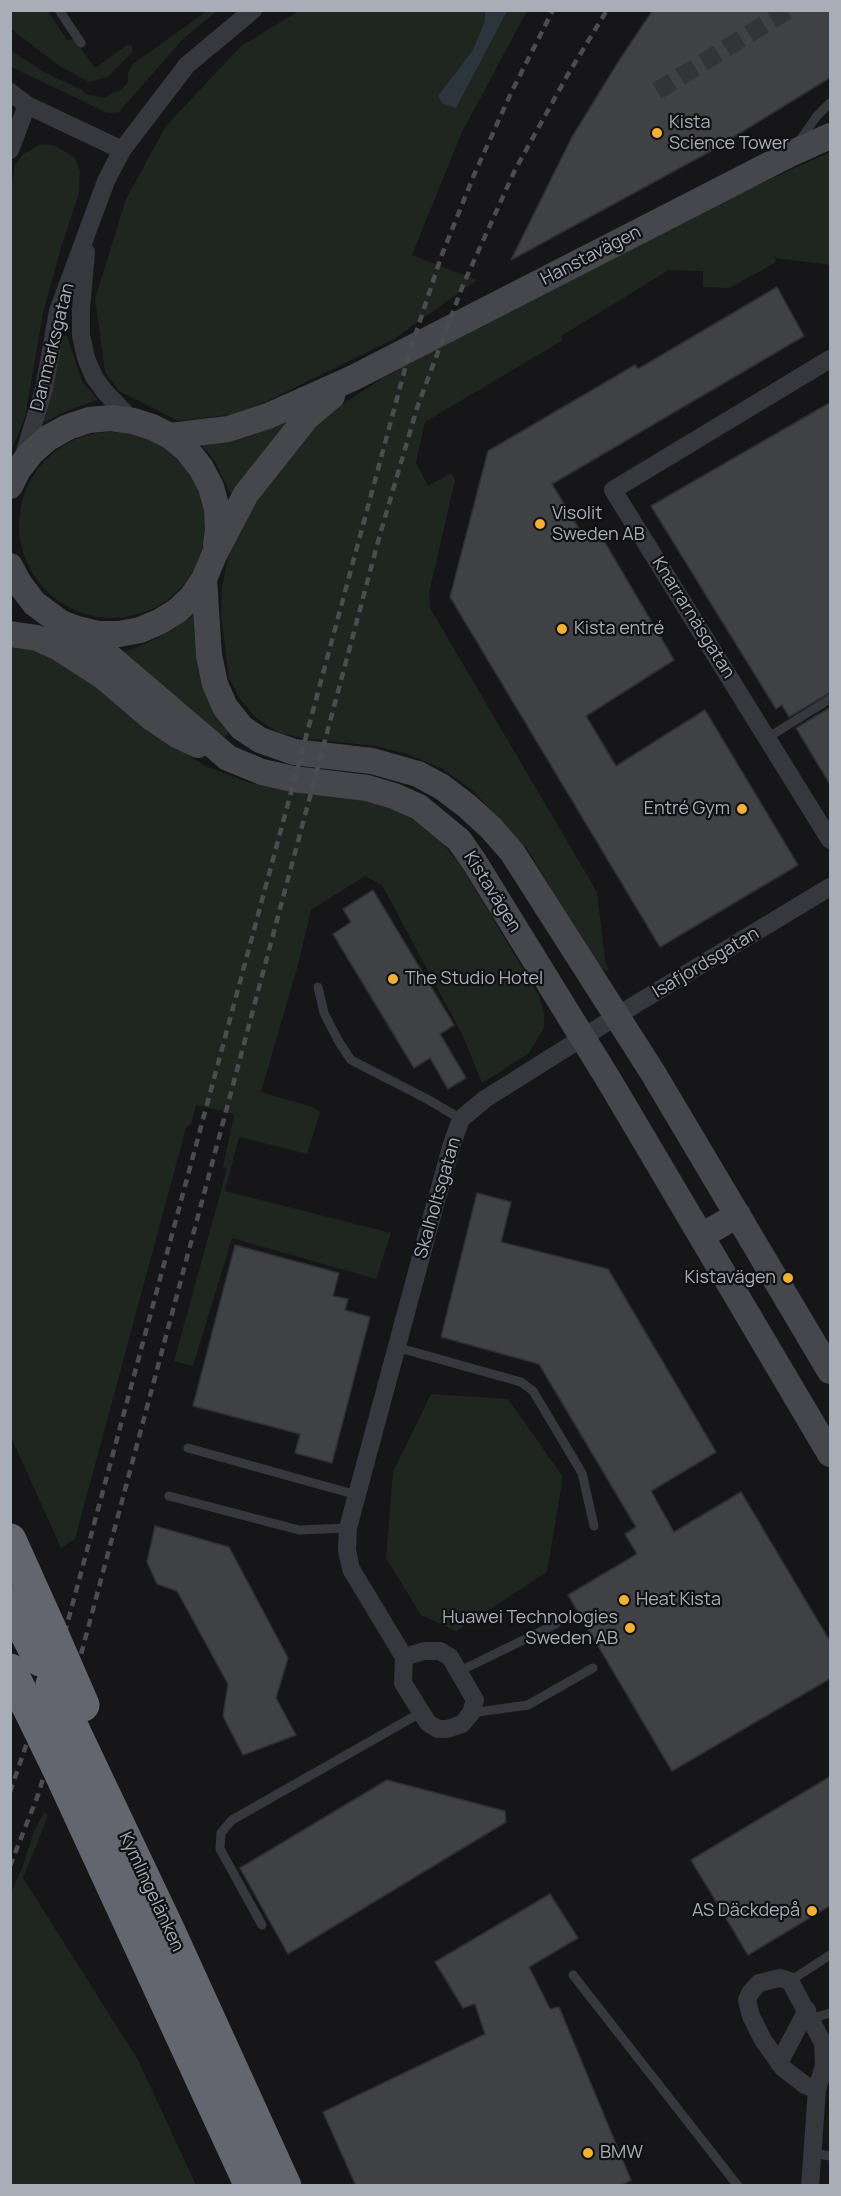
<!DOCTYPE html>
<meta charset="utf-8">
<style>
body{margin:0}
#map{position:relative;width:841px;height:2196px;overflow:hidden;background:#161618;font-family:Manrope,sans-serif}
canvas{display:block}
.frame{position:absolute;inset:0;border:12px solid #a8adb8;pointer-events:none}
</style>
<div id="map">
<canvas width="841" height="2196"></canvas>
<div class="frame"></div>
</div>
<script>
const ctx = document.querySelector('canvas').getContext('2d');
ctx.lineJoin = 'round';
function fillPath(path, color) { ctx.fillStyle = color; ctx.fill(path, 'evenodd'); }
const poly = rows => new Path2D(rows.map(r => 'M' + r).join(''));
function stroke(path, color, width, dash) { ctx.strokeStyle = color; ctx.lineWidth = width; ctx.lineCap = dash ? 'butt' : 'round'; ctx.setLineDash(dash || []); ctx.stroke(path); }
function label(font, color, halo, rows, align = 'center') {
  ctx.font = font + ' Manrope,sans-serif'; ctx.lineWidth = 4.5; ctx.setLineDash([]); ctx.textBaseline = 'middle'; ctx.strokeStyle = halo; ctx.fillStyle = color; for (const [text, x, y, turn = 0] of rows) {
    ctx.save(); ctx.translate(x, y); ctx.rotate((+turn || 0) * Math.PI / 180); ctx.textAlign = isNaN(turn) ? turn : align; if (halo) ctx.strokeText(text, 0, 0); ctx.fillText(text, 0, 0); ctx.restore();
  }
}
fillPath(poly([
 [10,11,48,11,67,40,74,39,95,68,127,45,132,46,132,53,107,77,89,82,61,67,11,29],
 [207,11,217,11,183,39,119,112,108,113,11,67,11,51,46,73,82,90,85,94,105,98,112,93,120,91,128,82,128,73,133,64],
 [299,11,527,11,462,132,412,255,477,280,394,339,243,413,178,421,119,391,105,372,95,299,126,199,166,126,241,46],
 [42,144,56,146,75,158,80,171,79,193,60,251,43,313,25,417,11,452,11,187,15,166,23,154],
 [830,152,830,265,775,258,776,262,730,288,703,287,703,271,669,270,561,336,563,340,425,422,416,463,428,486,451,473,455,480,429,593,430,608,597,892,605,959,609,972,596,965,528,850,473,791,443,769,410,755,377,746,307,739,279,733,257,719,240,699,229,678,221,615,222,587,230,548,244,516,298,441,335,409,383,378,518,306,747,190],
 [61,336,67,336,82,381,98,400,64,412,43,423],
 [292,415,251,467,233,498,215,462,200,443],
 '19 525a93 93 0 1 1 186 0a93 93 0 1 1-186 0Z',
 [193,616,196,652,230,730,223,741,121,653,145,644,171,631],
 [10,641,65,660,164,739,205,766,250,783,364,800,398,811,427,827,443,843,465,872,539,996,544,1013,544,1028,528,1054,482,1083,463,1036,382,885,365,876,311,910,298,965,261,1092,312,1107,320,1112,307,1154,239,1137,225,1191,391,1233,376,1279,232,1238,193,1366,174,1361,227,1169,223,1167,234,1114,196,1105,191,1124,186,1128,75,1539,61,1548,11,1437],
 [431,1394,508,1399,563,1477,547,1572,456,1631,421,1615,386,1558,393,1472],
 [45,1811,48,1816,23,1878,138,2060,196,2185,11,2185,11,1893,23,1866,33,1834]
]), '#1e261f');
fillPath(poly([
 [485,11,507,11,456,108,442,103,438,96,473,50,485,21]
]), '#2c353c');
const building = poly([
 [653,10,831,10,831,77,711,151,511,260,572,137,620,59,653,10],
 [777,287,804,336,552,484,584,537,597,529,674,660,586,716,616,766,705,710,798,865,660,947,450,597,488,451,635,365,638,369,777,287],
 [831,402,831,692,789,717,782,705,776,709,651,506,831,402],
 [831,707,831,786,796,728,831,707],
 [373,890,454,1025,440,1034,466,1078,448,1089,430,1058,414,1068,333,934,351,922,343,909,373,890],
 [477,1193,511,1202,501,1242,608,1269,716,1452,651,1491,674,1532,741,1492,831,1643,831,1678,672,1771,568,1595,637,1554,625,1534,636,1527,539,1364,441,1337,477,1193],
 [235,1245,339,1273,333,1296,348,1299,345,1310,370,1317,332,1463,295,1453,300,1434,193,1406,235,1245],
 [155,1526,229,1547,288,1658,276,1698,296,1735,243,1755,223,1716,228,1684,177,1591,157,1584,147,1562,155,1526],
 [831,1776,831,1905,748,1955,691,1860,831,1776],
 [387,1780,505,1811,506,1822,288,1954,240,1868,387,1780],
 [550,1894,578,1938,529,1967,550,2009,559,2007,631,2180,620,2186,356,2186,323,2112,485,2034,475,2004,463,2008,435,1962,550,1894]
]);
fillPath(building, '#404145');
stroke(building, '#303034', 1.5);
stroke(poly([
 [657,91,788,10]
]), '#333438', 18, [18, 9]);
stroke(poly([
 [59,10,81,43],
 [798,143,817,116,830,103],
 [767,738,830,699],
 [318,987,324,1013,339,1042,351,1060,427,1099,461,1119],
 [396,1347,521,1382,533,1391,582,1473,594,1526],
 [188,1448,357,1495],
 [169,1496,299,1530,348,1528],
 [460,1671,556,1624],
 [471,1713,528,1705,593,1668],
 [262,1925,220,1849,221,1833,232,1820,422,1712],
 [573,1975,738,2186],
 [790,1981,830,1955],
 [811,2019,830,2013],
 [813,2153,830,2156]
]), '#37383d', 9);
stroke(poly([
 [10,92,27,105,122,150],
 [10,150,27,105],
 [86,252,81,309,81,335,86,358,94,377,105,392,133,421],
 [830,359,613,490,830,840],
 [23,458,44,389,58,311,106,181,122,150,187,65,253,10],
 [404,1657,424,1651,440,1651,450,1657,475,1700,471,1713,462,1724,447,1729,438,1729,428,1723,403,1683,404,1657,351,1569,347,1550,348,1528,432,1216,452,1144,461,1119,485,1099,636,1004,830,887],
 [779,2063,807,2010],
 [810,2186,817,2090,824,2065,823,2043,790,1981,780,1978,759,1983,750,1993,747,2000,751,2016,763,2040,783,2068,805,2085,817,2090]
]), '#37383d', 18);
stroke(poly([
 [170,436,228,429,268,416,353,378,790,154,830,136],
 [10,486,18,470,31,453,48,438,68,427,89,420,111,418,133,421,152,427,170,436,187,450,201,468,211,487,217,509,218,531,216,544],
 [10,566,19,583,34,603,61,623,77,629,98,634,119,634,140,630,159,622,177,611,192,597,204,579,215,553,246,494,307,417,332,396],
 [204,579,209,655,215,684,225,707,242,728,260,740,294,752,372,761,418,774,442,787,467,806,491,828,512,852,653,1073,830,1371],
 [77,629,228,758,262,772,293,779,367,788,394,796,419,807,459,840,475,863,610,1082,830,1454],
 [10,634,37,638,59,648,104,677,152,718,177,735,198,745],
 [701,1236,738,1215]
]), '#45474d', 26);
stroke(poly([
 [10,1540,50,1629],
 [10,1602,40,1660],
 [10,1670,27,1704],
 [74,1731,168,1929,285,2186],
 [61,1774,251,2186]
]), '#63666e', 33);
stroke(poly([
 [10,1792,65,1632,409,354,441,257,474,175,511,93,553,10],
 [10,1866,38,1795,79,1662,379,538,417,408,463,285,515,170,567,76,607,10]
]), '#4a4c52', 4.5, [8, 6]);
stroke(poly([
 [50,1629,83,1705],
 [52,1684,74,1731],
 [27,1704,61,1774]
]), '#63666e', 33);
for (const [x, y, r, color] of [
 [657,133,6,"#f2b134"],
 [540,524,6,"#f2b134"],
 [562,629,6,"#f2b134"],
 [742,809,6,"#f2b134"],
 [393,979,6,"#f2b134"],
 [788,1278,6,"#f2b134"],
 [624,1600,6,"#f2b134"],
 [630,1628,6,"#f2b134"],
 [812,1911,6,"#f2b134"],
 [588,2153,6,"#f2b134"]
]) { const dot = new Path2D(); dot.arc(x, y, r, 0, 2 * Math.PI); ctx.fillStyle = color; ctx.fill(dot); stroke(dot, '#111113', 2); }
label('18px', '#a8adb8', '#111113', [
 ["Kista",669,123],
 ["Science Tower",669,144],
 ["Visolit",552,514],
 ["Sweden AB",552,535],
 ["Kista entré",574,629],
 ["Entré Gym",730,809,"right"],
 ["The Studio Hotel",405,979],
 ["Kistavägen",776,1278,"right"],
 ["Heat Kista",636,1600],
 ["Huawei Technologies",618,1618,"right"],
 ["Sweden AB",618,1639,"right"],
 ["AS Däckdepå",800,1911,"right"],
 ["BMW",600,2153]
], 'left');
label('18px', '#a8adb8', '#111113', [
 ["Hanstavägen",591,256,-27],
 ["Danmarksgatan",53,347,-76],
 ["Knarrarnäsgatan",693,618,58],
 ["Kistavägen",492,892,58],
 ["Isafjordsgatan",706,963,-31],
 ["Skalholtsgatan",438,1198,-74],
 ["Kymlingelänken",151,1892,65]
]);
</script>
